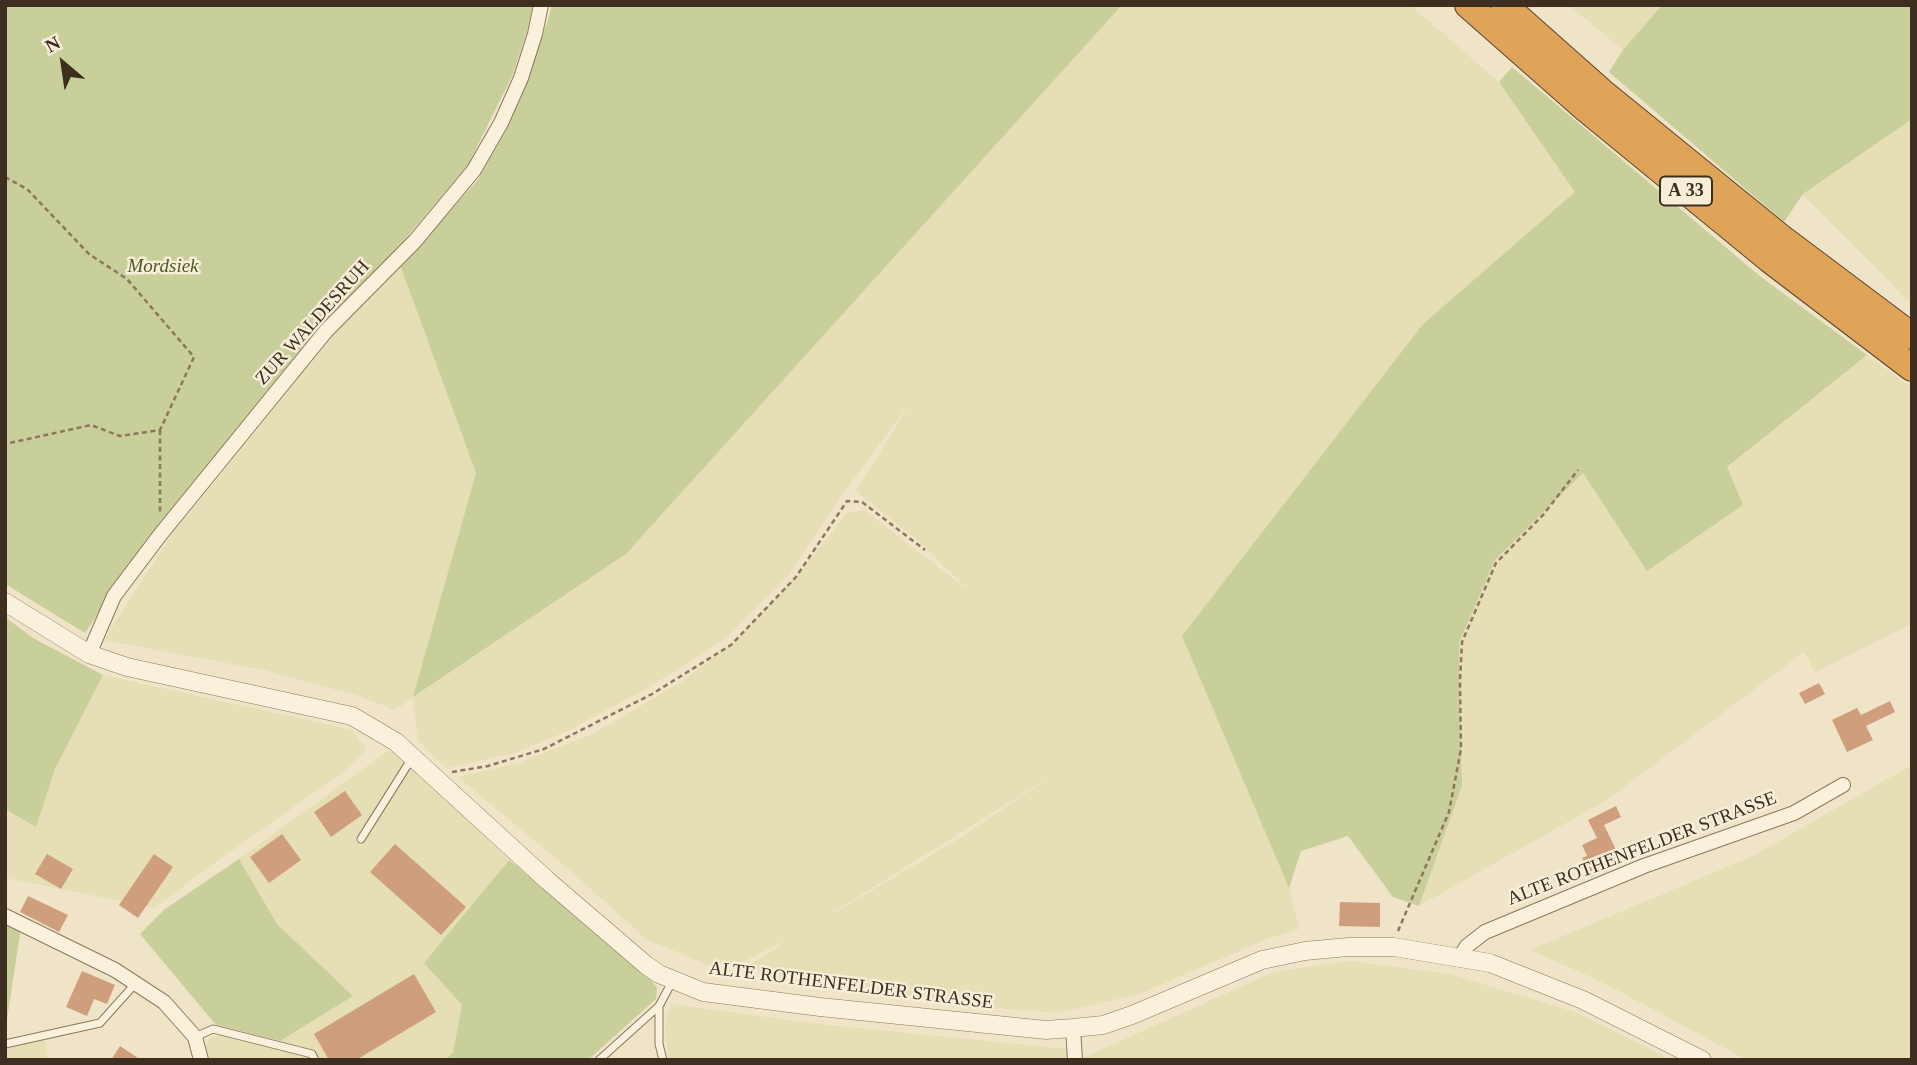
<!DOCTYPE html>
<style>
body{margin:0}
#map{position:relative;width:1917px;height:1065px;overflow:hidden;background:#f0e4c8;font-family:"Times New Roman",serif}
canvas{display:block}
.frame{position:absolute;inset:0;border:7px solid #3d2e20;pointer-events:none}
.north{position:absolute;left:28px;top:28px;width:70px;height:70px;-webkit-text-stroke:5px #f7eed8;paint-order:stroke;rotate:331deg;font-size:19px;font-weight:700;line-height:28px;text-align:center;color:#3d2e20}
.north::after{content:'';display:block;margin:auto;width:24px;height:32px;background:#3d2e20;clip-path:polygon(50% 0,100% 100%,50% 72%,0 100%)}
</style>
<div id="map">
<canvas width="1917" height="1065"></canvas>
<div class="frame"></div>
<div class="north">N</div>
</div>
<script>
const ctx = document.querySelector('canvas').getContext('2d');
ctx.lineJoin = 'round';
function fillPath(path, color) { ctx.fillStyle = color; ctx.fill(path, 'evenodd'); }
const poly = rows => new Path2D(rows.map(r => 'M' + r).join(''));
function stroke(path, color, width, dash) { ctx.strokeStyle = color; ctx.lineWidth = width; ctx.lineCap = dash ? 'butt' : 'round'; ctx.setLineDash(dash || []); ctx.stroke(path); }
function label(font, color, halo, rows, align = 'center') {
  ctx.font = font + ' "Times New Roman",serif'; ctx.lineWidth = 5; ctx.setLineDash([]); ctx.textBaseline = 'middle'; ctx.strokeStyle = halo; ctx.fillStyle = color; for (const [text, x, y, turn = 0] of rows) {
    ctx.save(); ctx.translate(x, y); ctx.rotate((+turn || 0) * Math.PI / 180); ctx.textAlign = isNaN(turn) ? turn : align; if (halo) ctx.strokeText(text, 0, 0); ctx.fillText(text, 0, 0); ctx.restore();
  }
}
fillPath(poly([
 [1122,5,1410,5,1499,82,1576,192,1423,324,1182,636,1289,888,1299,929,1267,939,1139,994,1059,1013,968,1006,745,968,789,939,741,963,708,965,646,939,572,872,458,777,518,763,593,734,681,682,731,645,796,577,847,513,864,510,972,593,917,540,856,491,911,402,842,495,788,576,724,640,646,689,565,732,515,753,447,768,418,741,413,698,395,710,359,696,264,670,104,640,170,537,271,413,327,340,400,265,476,473,415,696,626,554],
 [1064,768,950,844,832,914,832,913],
 [1569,5,1662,5,1623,50],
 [1912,119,1912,305,1802,194],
 [1867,355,1912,388,1912,624,1815,672,1804,652,1605,801,1419,906,1462,786,1459,643,1495,560,1583,472,1648,571,1727,467],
 [103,675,352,730,367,749,344,771,206,869,155,908,5,878,5,809,36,826,55,769],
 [388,751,397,752,509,860,424,963,462,1005,453,1054,444,1060,208,1060,204,1049,210,1038,223,1035,277,1049,280,1041,353,996,277,924,239,859],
 [1912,765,1912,1060,1747,1060,1602,982,1530,950,1753,856],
 [1351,961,1450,974,1575,1012,1672,1060,1085,1060,1085,1057,1276,971],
 [671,1004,818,1024,1067,1049,1068,1060,669,1060,665,1032,666,1019],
 [44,1036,49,1060,5,1060,5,1044]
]), '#e6deb5');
fillPath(poly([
 [5,5,533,5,528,28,513,74,468,165,406,238,296,355,137,555,85,633,5,584],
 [552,5,1122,5,626,554,413,697,476,473,400,265,477,181,506,131,548,20],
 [1662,5,1912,5,1912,119,1803,194,1784,222,1609,72,1623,50],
 [1512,67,1761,277,1867,355,1727,467,1743,505,1647,571,1583,473,1495,560,1459,643,1462,786,1419,906,1393,897,1348,836,1301,851,1289,888,1182,636,1423,324,1575,192,1499,82],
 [5,617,33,638,103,675,55,769,36,827,5,809],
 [239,859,277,924,353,996,280,1041,216,1025,140,934,165,909],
 [509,860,646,973,657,988,656,999,588,1060,444,1060,453,1053,462,1005,424,963],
 [5,920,21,927,5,1033]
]), '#c9cf9b');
fillPath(poly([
 [1819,683,1825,694,1805,704,1799,693],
 [1890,701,1895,712,1866,726,1873,740,1847,752,1832,720,1857,708,1861,715],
 [345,791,362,815,331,837,314,812],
 [1616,806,1621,817,1604,825,1622,862,1591,877,1582,858,1587,856,1582,845,1597,838,1588,820],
 [282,834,301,860,269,883,250,857],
 [395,844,466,907,441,935,370,872],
 [47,854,73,869,61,889,35,874],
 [154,854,173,867,138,918,119,905],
 [28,896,68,915,59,932,20,912],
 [1340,902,1380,903,1380,927,1339,926],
 [82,971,115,985,107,1004,94,999,87,1016,66,1007],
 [414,974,436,1012,356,1060,329,1060,314,1034],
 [120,1046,141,1060,111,1060]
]), '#cf9f7d');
const service = poly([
 [361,839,412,758],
 [195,1037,213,1029,312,1054,315,1060],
 [5,1044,100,1023,135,984],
 [599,1060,659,1006],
 [663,1060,659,1044,659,1006,673,980]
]);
const minor = poly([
 [89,654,114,596,160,535,326,331,415,241,474,170,501,123,521,78,535,34,541,5],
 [5,916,115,970,164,1002,195,1037,201,1060],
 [1460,957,1467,946,1485,932,1644,866,1794,813,1843,785],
 [1073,1028,1075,1060]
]);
const tertiary = poly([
 [5,602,89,654,127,667,352,716,396,742,548,881,646,965,659,974,703,992,820,1007,1046,1030,1073,1028,1103,1025,1132,1015,1262,960,1305,951,1348,947,1394,947,1490,963,1583,1000,1702,1060]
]);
const motorway = poly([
 [1468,5,1586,109,1769,259,1912,368],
 [1504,5,1602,92,1784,240,1912,336]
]);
stroke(service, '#8d765c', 9);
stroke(minor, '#8d765c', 16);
stroke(tertiary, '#8d765c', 19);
stroke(motorway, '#5b4430', 28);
stroke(poly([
 [5,177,27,189,89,254,127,279,194,357,160,430,120,436,91,425,5,444],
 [160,430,160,514],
 [452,772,488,766,544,749,652,694,731,645,796,577,847,501,862,502,925,550],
 [1398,931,1449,812,1461,749,1460,681,1462,642,1496,563,1543,515,1578,470]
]), '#8d765c', 2.5, [5, 3.5]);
stroke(service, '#faf1dc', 7);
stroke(minor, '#faf1dc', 14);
stroke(tertiary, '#faf1dc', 18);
stroke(motorway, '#e0a458', 26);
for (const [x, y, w] of [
 [1686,191,52]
]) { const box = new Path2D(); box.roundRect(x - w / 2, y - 14.5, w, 29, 5); ctx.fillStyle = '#f7eed8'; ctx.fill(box); stroke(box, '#3d2e20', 2); }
label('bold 18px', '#3d2e20', null, [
 ["A 33",1686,191]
]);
label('italic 19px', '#4d5a26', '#f7eed8', [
 ["Mordsiek",163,267]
]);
label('19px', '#3d2e20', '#f7eed8', [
 ["ZUR WALDESRUH",313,323,-48],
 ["ALTE ROTHENFELDER STRASSE",1642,849,-21],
 ["ALTE ROTHENFELDER STRASSE",851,986,7]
]);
</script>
